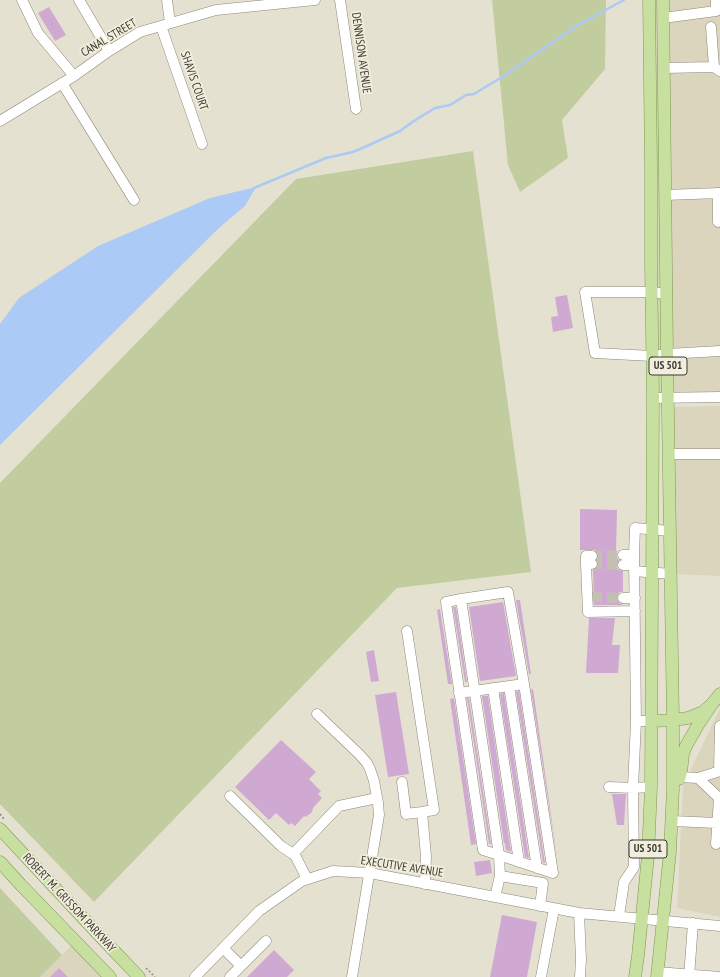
<!DOCTYPE html>
<style>
body{margin:0}
canvas{display:block;background:#e5e1d0}
</style>
<canvas width="720" height="977"></canvas>
<script>
const ctx = document.querySelector('canvas').getContext('2d');
ctx.lineJoin = 'round';
function fillPath(path, color) { ctx.fillStyle = color; ctx.fill(path, 'evenodd'); }
const poly = rows => new Path2D(rows.map(r => 'M' + r).join(''));
function stroke(path, color, width, dash) { ctx.strokeStyle = color; ctx.lineWidth = width; ctx.lineCap = dash ? 'butt' : 'round'; ctx.setLineDash(dash || []); ctx.stroke(path); }
function label(font, color, halo, rows, align = 'center') {
  ctx.font = font + ' "PT Sans Narrow",sans-serif'; ctx.lineWidth = 3.5; ctx.setLineDash([]); ctx.textBaseline = 'middle'; ctx.strokeStyle = halo; ctx.fillStyle = color; for (const [text, x, y, turn = 0] of rows) {
    ctx.save(); ctx.translate(x, y); ctx.rotate((+turn || 0) * Math.PI / 180); ctx.textAlign = isNaN(turn) ? turn : align; if (halo) ctx.strokeText(text, 0, 0); ctx.fillText(text, 0, 0); ctx.restore();
  }
}
fillPath(poly([
 [649,0,720,0,720,392,653,398],
 [720,406,720,576,671,574,668,407],
 [720,708,720,917,677,908,683,786],
 [75,942,110,977,40,977]
]), '#dcd5be');
fillPath(poly([
 [492,0,606,0,605,69,562,120,568,158,520,192,508,165],
 [473,151,531,572,397,588,94,902,0,804,0,483,296,179],
 [0,888,62,955,40,977,0,977]
]), '#c2cd9f');
fillPath(poly([
 [256,187,245,206,220,227,0,445,0,324,19,298,98,246,210,198]
]), '#abcaf6');
stroke(poly([
 [254,188,326,158,353,152,367,146,400,131,414,121,435,108,450,105,466,95,474,94,502,77,578,25,624,0]
]), '#abcaf6', 2.5);
fillPath(poly([
 [49,7,66,35,55,41,38,13],
 [567,295,573,328,553,332,551,317,558,316,555,297],
 [580,509,617,510,616,553,617,553,617,558,619,560,617,565,617,568,619,570,623,571,623,592,620,592,618,594,617,598,619,603,623,605,594,605,593,570,596,569,598,567,598,564,597,560,598,556,597,552,595,550,580,550],
 [516,600,520,600,531,674,529,674],
 [503,602,516,676,480,681,469,607],
 [453,607,456,607,467,682,465,682],
 [440,609,452,684,448,684,437,610],
 [589,618,615,618,612,645,620,645,618,673,586,673],
 [374,650,379,681,371,682,366,652],
 [533,689,558,863,531,690],
 [519,691,545,863,543,863,516,692],
 [396,692,409,774,388,777,375,695],
 [504,693,529,858,525,857,500,694],
 [482,696,488,696,511,852,506,850,505,843,504,843],
 [454,698,476,844,471,845,450,699],
 [467,698,469,698,491,844,489,844],
 [281,740,316,772,309,779,321,791,318,794,322,798,313,808,312,812,310,814,308,815,306,817,304,816,295,826,291,823,289,825,276,813,269,820,235,787],
 [612,794,626,794,624,825,617,825],
 [490,860,492,873,476,876,474,862],
 [502,915,537,922,527,977,490,977],
 [274,950,294,970,287,977,247,977],
 [59,968,68,977,50,977]
]), '#d0a9d2');
stroke(poly([
 [592,556,623,555],
 [592,564,623,565],
 [592,597,623,598]
]), '#c3c0b1', 10, [10, 5]);
const minor = poly([
 [22,0,38,33,74,76],
 [79,0,109,51],
 [167,0,170,23],
 [340,0,356,109],
 [716,0,716,11],
 [663,18,716,11,720,9],
 [161,26,202,144],
 [711,27,714,67],
 [664,68,714,67,720,71],
 [62,83,134,200],
 [0,121,74,76,109,51,140,32,216,10,315,0],
 [718,193,718,222],
 [665,195,720,193],
 [667,294,651,292,585,292,595,353,652,356,667,354,720,351],
 [653,398,720,397],
 [669,454,720,454],
 [623,555,634,555],
 [586,564,586,556,592,556],
 [592,564,586,564,588,612,635,611],
 [623,565,634,565],
 [634,571,671,574],
 [623,598,635,598],
 [461,599,499,855,483,850,446,602,461,599,508,592,524,684,553,873,499,855,500,876],
 [407,631,434,810,422,812,426,856,425,884],
 [509,686,537,868],
 [493,688,519,862],
 [459,693,524,684],
 [317,714,359,754,367,763,370,769,374,781,378,803,379,815,352,977],
 [652,721,636,721,634,555,635,528,670,531],
 [719,771,720,726],
 [680,777,698,778,720,771],
 [698,778,719,798,716,844],
 [402,782,406,814,422,812],
 [609,787,633,788,636,721],
 [230,796,281,846,293,854,296,857,307,879],
 [672,821,717,823],
 [293,854,339,806,377,798],
 [495,897,500,876,543,883,540,906],
 [579,913,581,959,580,977],
 [619,916,624,882,634,867,633,788,651,787],
 [223,948,241,966],
 [657,972,720,977],
 [195,977,259,911,302,881,333,871,370,873,579,913,720,926],
 [230,977,266,941],
 [541,977,554,909],
 [689,977,693,923]
]);
const major = poly([
 [652,721,673,720,688,718,703,712,712,704,720,694],
 [679,779,681,772,683,754,686,746,698,725,712,704],
 [0,829,98,934,139,977],
 [0,862,21,885,110,977],
 [635,977,638,956,648,856,651,787,653,398,651,263,651,167,649,0],
 [657,977,670,852,673,788,673,720,667,354,663,0]
]);
stroke(minor, '#8b8778', 11);
stroke(major, '#7e9850', 13);
stroke(poly([
 [0,814,4,819],
 [146,968,155,977]
]), '#89877b', 1.5, [2, 2]);
stroke(minor, '#fff', 10);
stroke(major, '#c7e09f', 12);
for (const [x, y, w] of [
 [668,366,38],
 [648,849,38]
]) { const box = new Path2D(); box.roundRect(x - w / 2, y - 9, w, 18, 3); ctx.fillStyle = '#f2eedd'; ctx.fill(box); stroke(box, '#3c3a33', 1); }
label('bold 11px', '#3c3a33', null, [
 ["US 501",668,366],
 ["US 501",648,849]
]);
label('12px', '#3c3a33', '#f2eedd', [
 ["CANAL STREET",109,38,-31],
 ["DENNISON AVENUE",361,53,82],
 ["SHAVIS COURT",194,81,71],
 ["EXECUTIVE AVENUE",402,867,9],
 ["ROBERT M. GRISSOM PARKWAY",69,903,47]
]);
</script>
